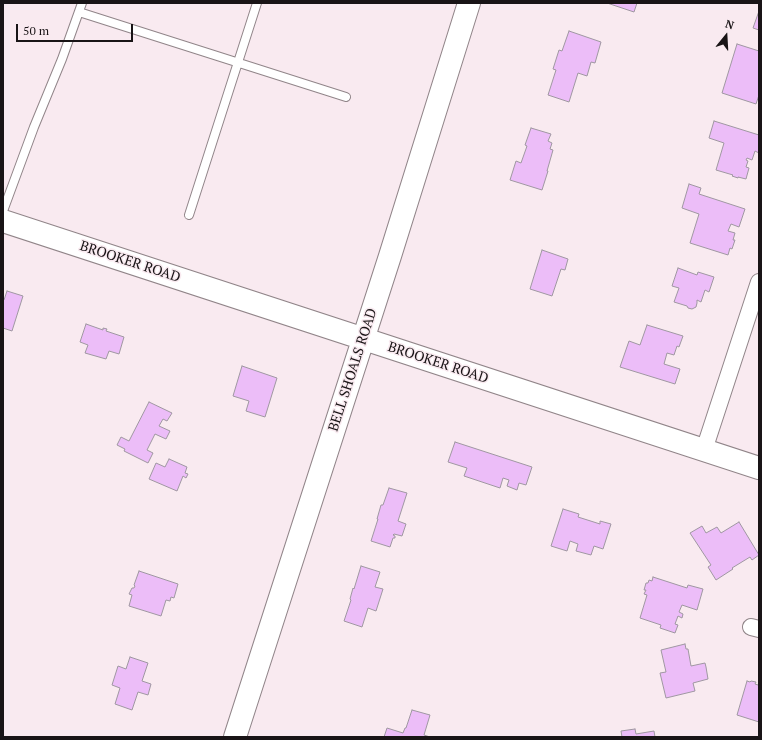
<!DOCTYPE html>
<style>
body{margin:0}
#map{position:relative;width:762px;height:740px;overflow:hidden;background:#f9eaf0;font-family:"PT Serif",serif}
canvas{display:block}
.frame{position:absolute;inset:0;border:4px solid #191416;pointer-events:none}
.north{position:absolute;left:706px;top:16px;width:40px;height:40px;-webkit-text-stroke:3px #f9eaf0;paint-order:stroke;rotate:18deg;font-size:11px;font-weight:700;line-height:16px;text-align:center;color:#191416}
.north::after{content:'';display:block;margin:auto;width:14px;height:18px;background:#191416;clip-path:polygon(50% 0,100% 100%,50% 72%,0 100%)}
.scale{position:absolute;left:16px;top:24px;width:117px;height:18px;box-sizing:border-box;border:2px solid #191416;border-top:0;padding-left:5px;font-size:12px;line-height:14px;white-space:nowrap;color:#191416;-webkit-text-stroke:3px #f9eaf0;paint-order:stroke}
</style>
<div id="map">
<canvas width="762" height="740"></canvas>
<div class="frame"></div>
<div class="north">N</div>
<div class="scale">50 m</div>
</div>
<script>
const ctx = document.querySelector('canvas').getContext('2d');
ctx.lineJoin = 'round';
function fillPath(path, color) { ctx.fillStyle = color; ctx.fill(path, 'evenodd'); }
const poly = rows => new Path2D(rows.map(r => 'M' + r).join(''));
function stroke(path, color, width, dash) { ctx.strokeStyle = color; ctx.lineWidth = width; ctx.lineCap = dash ? 'butt' : 'round'; ctx.setLineDash(dash || []); ctx.stroke(path); }
function label(font, color, halo, rows, align = 'center') {
  ctx.font = font + ' "PT Serif",serif'; ctx.lineWidth = 3; ctx.setLineDash([]); ctx.textBaseline = 'middle'; ctx.strokeStyle = halo; ctx.fillStyle = color; for (const [text, x, y, turn = 0] of rows) {
    ctx.save(); ctx.translate(x, y); ctx.rotate((+turn || 0) * Math.PI / 180); ctx.textAlign = isNaN(turn) ? turn : align; if (halo) ctx.strokeText(text, 0, 0); ctx.fillText(text, 0, 0); ctx.restore();
  }
}
const building = poly([
 [607,3,637,3,634,12,607,3],
 [759,11,759,30,753,28,759,11],
 [569,31,601,42,595,63,591,62,587,76,578,73,569,102,548,95,556,70,553,69,559,50,562,51,569,31],
 [737,44,759,51,759,95,756,104,722,93,737,44],
 [714,121,759,135,759,153,755,151,752,160,747,158,746,160,748,161,746,167,749,168,746,179,738,177,738,178,732,176,733,175,716,170,724,143,709,138,714,121],
 [531,128,551,134,548,141,552,143,550,149,553,150,547,171,548,171,542,190,510,180,516,161,521,163,527,146,525,145,531,128],
 [689,184,701,188,699,194,745,209,739,227,731,224,728,231,735,233,733,240,735,240,732,249,730,248,728,255,690,243,699,214,682,208,689,184],
 [542,250,568,259,565,270,561,269,552,296,530,289,542,250],
 [678,268,697,275,698,272,714,277,709,292,705,290,701,302,697,300,697,303,696,307,692,309,688,308,687,306,674,302,679,288,672,286,678,268],
 [7,291,23,296,12,331,3,328,3,299,4,300,7,291],
 [86,324,103,330,103,328,107,329,106,331,124,337,119,354,109,351,106,359,85,353,88,345,80,342,86,324],
 [647,325,683,336,679,347,677,346,674,355,667,353,664,364,680,369,675,384,620,367,629,341,640,345,647,325],
 [242,366,277,378,265,417,246,411,249,401,233,396,242,366],
 [149,402,172,413,167,421,163,419,159,426,170,431,166,439,155,434,147,450,153,453,148,463,124,451,125,449,117,445,121,437,129,441,149,402],
 [455,442,532,467,526,485,519,483,517,490,507,486,509,480,503,478,500,488,464,476,467,468,448,462,455,442],
 [169,459,187,467,185,473,188,474,186,478,183,476,177,491,149,479,156,463,165,467,169,459],
 [389,488,407,493,398,521,406,524,402,536,394,534,393,535,395,536,395,538,393,538,390,547,371,541,378,519,377,519,381,505,383,505,389,488],
 [563,509,579,514,578,517,600,524,600,521,611,524,603,549,594,546,591,555,576,551,578,544,570,541,567,551,551,546,563,509],
 [739,522,759,555,752,560,750,557,732,568,733,569,716,580,708,567,711,565,690,533,702,526,706,533,717,527,721,533,739,522],
 [361,566,380,572,375,587,383,589,376,611,368,608,362,627,344,621,351,600,350,599,353,588,354,589,361,566],
 [139,571,178,584,174,598,171,597,170,601,166,600,161,616,129,606,132,595,129,594,132,588,134,588,135,586,134,585,139,571],
 [653,577,687,588,688,585,703,589,697,610,682,605,679,612,683,614,682,618,678,616,675,624,678,625,675,633,660,628,661,625,640,618,647,595,644,594,646,590,644,590,646,583,648,583,649,580,652,581,653,577],
 [685,644,686,649,688,649,691,666,705,663,706,667,708,679,693,683,695,691,666,698,660,673,666,672,661,650,685,644],
 [130,657,148,663,142,681,151,684,148,695,138,692,132,710,115,704,120,688,112,685,118,666,126,669,130,657],
 [747,681,750,682,751,681,756,682,755,684,758,685,759,683,759,722,737,715,747,681],
 [412,710,430,715,424,735,430,737,384,737,387,728,403,733,405,728,406,728,412,710],
 [635,729,636,734,654,731,655,737,622,737,621,731,635,729]
]);
fillPath(building, '#ecbdf8');
stroke(building, '#9f97a1', 1);
const lane = poly([
 [79,12,346,97],
 [3,211,34,127,62,59,82,3],
 [189,215,257,3]
]);
const street = poly([
 [704,450,759,282],
 [751,627,759,629]
]);
const secondary = poly([
 [3,221,759,468],
 [235,737,390,256,469,3]
]);
stroke(lane, '#918589', 10);
stroke(street, '#918589', 18);
stroke(secondary, '#918589', 24);
stroke(lane, '#fff', 8);
stroke(street, '#fff', 16);
stroke(secondary, '#fff', 22);
label('14px', '#191416', '#f9eaf0', [
 ["BROOKER ROAD",130,262,18],
 ["BROOKER ROAD",438,363,18],
 ["BELL SHOALS ROAD",353,370,-72]
]);
</script>
